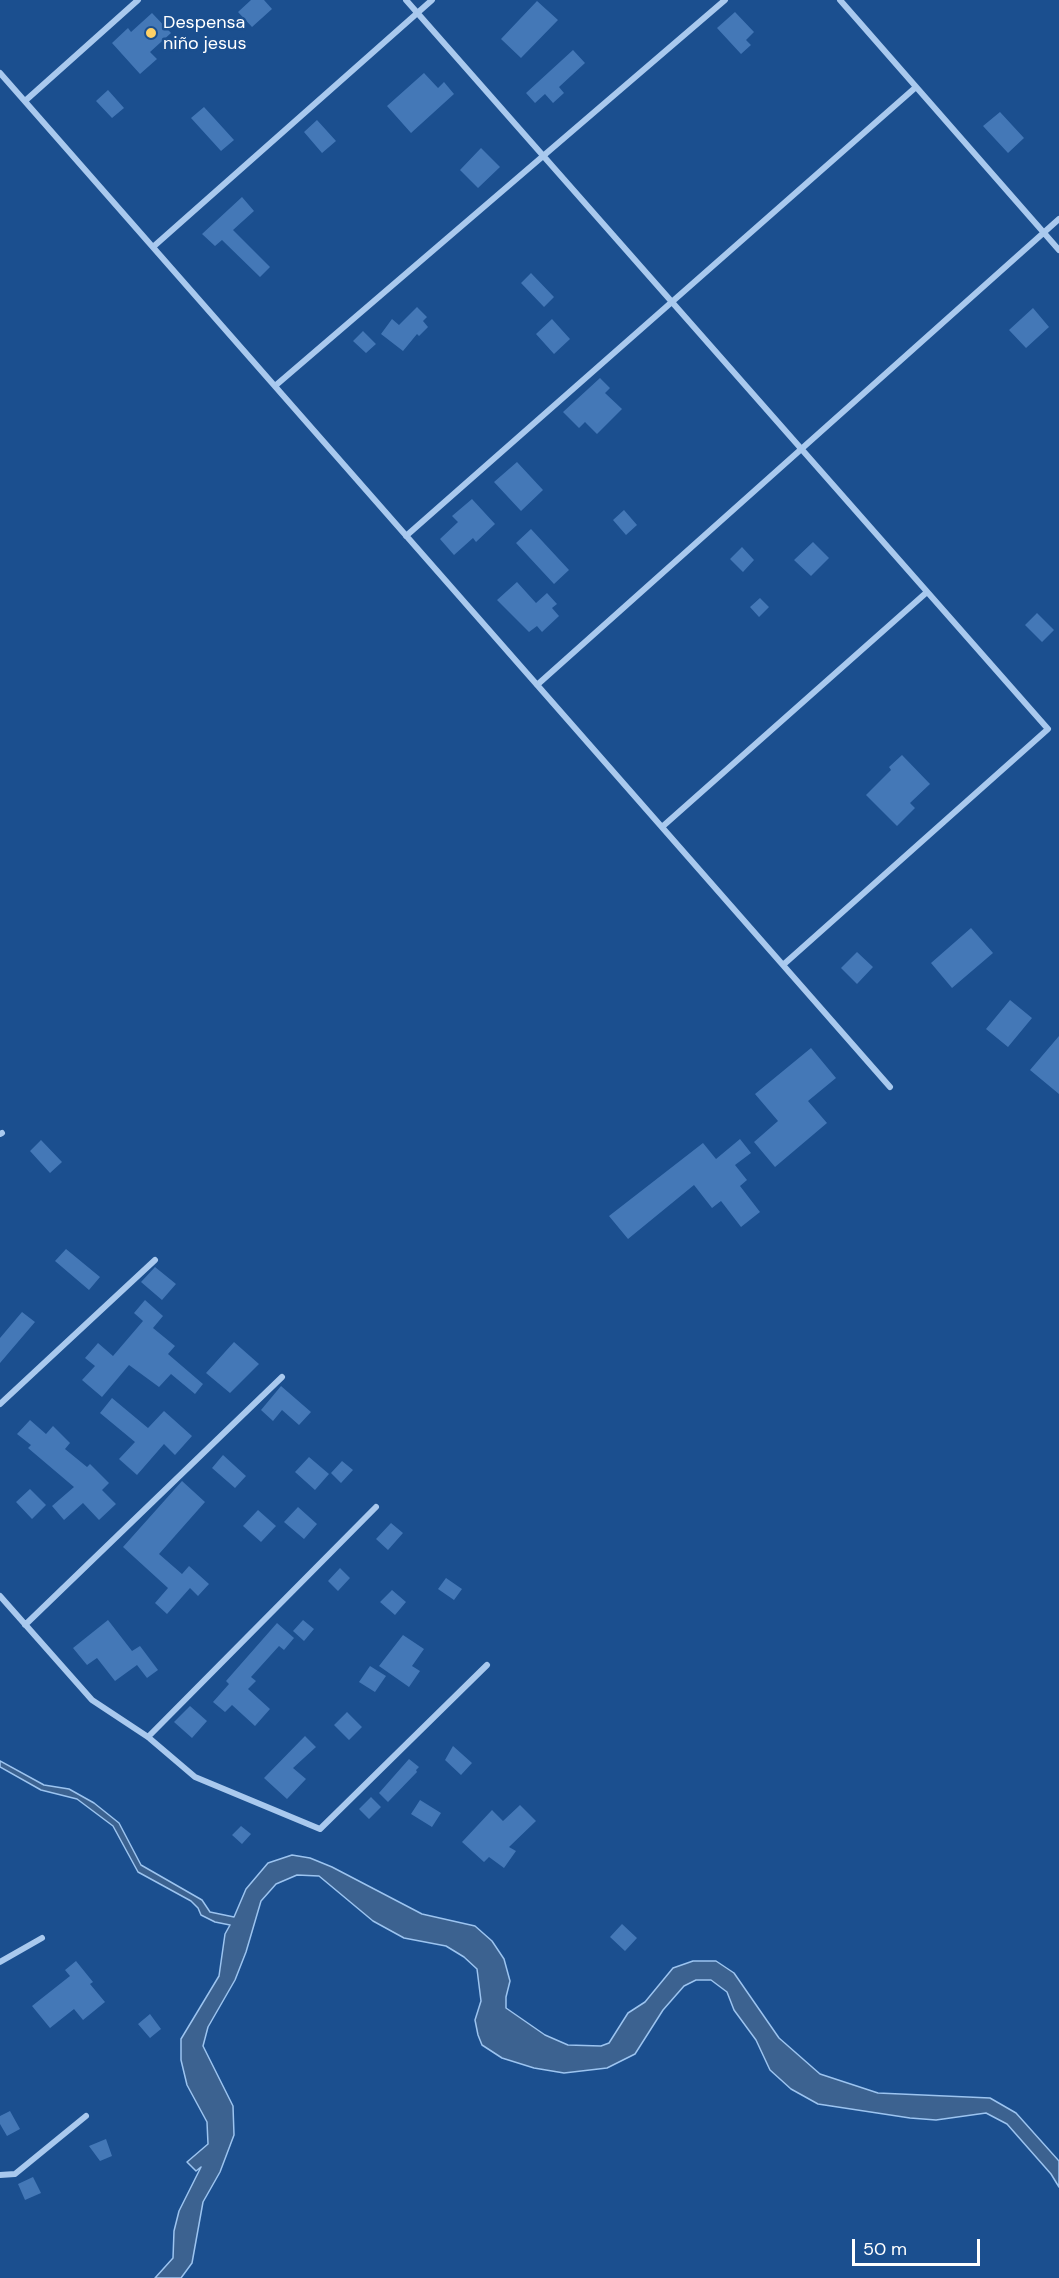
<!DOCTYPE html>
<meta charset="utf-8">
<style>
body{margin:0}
#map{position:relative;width:1059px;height:2278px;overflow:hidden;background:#1b4f8f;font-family:"DM Sans",sans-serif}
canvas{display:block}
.scale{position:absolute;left:852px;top:2239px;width:128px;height:27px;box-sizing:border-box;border:3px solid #fff;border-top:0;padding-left:8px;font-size:18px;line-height:21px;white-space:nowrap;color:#fff;-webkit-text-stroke:4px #1b4f8f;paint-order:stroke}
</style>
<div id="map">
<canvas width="1059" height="2278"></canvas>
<div class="scale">50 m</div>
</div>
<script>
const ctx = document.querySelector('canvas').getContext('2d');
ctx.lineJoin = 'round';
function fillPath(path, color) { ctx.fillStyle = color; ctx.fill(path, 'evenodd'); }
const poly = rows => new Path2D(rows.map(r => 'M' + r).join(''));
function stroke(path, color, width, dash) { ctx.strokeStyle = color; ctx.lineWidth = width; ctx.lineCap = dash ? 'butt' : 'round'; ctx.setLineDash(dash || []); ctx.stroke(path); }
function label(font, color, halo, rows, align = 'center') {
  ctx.font = font + ' "DM Sans",sans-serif'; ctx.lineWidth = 5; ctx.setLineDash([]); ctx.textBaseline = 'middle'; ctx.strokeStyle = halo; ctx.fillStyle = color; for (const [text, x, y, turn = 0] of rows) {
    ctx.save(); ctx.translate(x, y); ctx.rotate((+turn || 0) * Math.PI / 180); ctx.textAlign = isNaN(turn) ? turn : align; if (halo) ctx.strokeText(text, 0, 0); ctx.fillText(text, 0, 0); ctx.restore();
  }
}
const water = poly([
 [0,1761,44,1785,69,1789,94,1803,119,1823,141,1865,202,1900,210,1912,234,1917,246,1889,268,1863,292,1855,310,1858,332,1867,422,1914,475,1926,492,1941,504,1959,510,1981,506,1997,506,2008,545,2035,568,2045,601,2046,609,2043,628,2013,645,2002,673,1968,693,1961,716,1961,734,1973,779,2038,820,2074,878,2093,990,2098,1016,2113,1059,2161,1059,2187,1051,2174,1007,2124,986,2113,936,2120,910,2118,818,2104,791,2089,770,2070,756,2040,734,2010,727,1992,711,1980,696,1980,684,1986,663,2010,635,2054,607,2068,564,2073,534,2068,502,2058,482,2045,478,2035,475,2020,481,2001,477,1969,464,1957,446,1946,404,1938,373,1921,319,1876,297,1875,276,1884,261,1901,246,1952,235,1980,208,2027,203,2046,233,2106,234,2135,220,2172,203,2202,192,2263,181,2278,155,2278,173,2258,174,2231,179,2211,201,2167,196,2171,187,2162,208,2144,207,2122,187,2085,181,2060,181,2039,219,1976,225,1934,230,1925,215,1922,201,1915,198,1908,191,1901,138,1872,113,1826,77,1799,41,1790,0,1767,0,1761]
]);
fillPath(water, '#3c6290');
stroke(water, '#9cc4f0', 1.5);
fillPath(poly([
 [251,0,264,0,272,9,252,27,238,12],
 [537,1,558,20,521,58,501,39],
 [735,12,754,32,746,40,751,45,741,54,717,28],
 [152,13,171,33,150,52,157,59,140,74,112,43,128,28,131,32],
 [573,50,585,63,559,87,564,93,553,103,545,94,535,103,526,93],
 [424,73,438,88,444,82,454,94,411,133,387,106],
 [108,90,124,108,112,118,96,101],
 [204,107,234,140,221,151,191,118],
 [1000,112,1024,138,1008,153,983,126],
 [317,120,336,141,322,153,304,132],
 [481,148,500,167,478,188,460,170],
 [242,197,254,211,233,230,270,267,260,277,222,240,215,246,202,234],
 [531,273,554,297,544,307,521,283],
 [417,307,427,317,423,321,428,327,419,336,417,334,403,351,381,334,392,319,399,325],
 [1033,308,1049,327,1026,348,1009,330],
 [552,319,570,339,554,354,536,334],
 [363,331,376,344,366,353,353,341],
 [600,378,610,388,605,393,622,409,597,434,585,422,579,428,563,412],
 [517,462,543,490,521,511,494,482],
 [472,499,495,524,476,542,473,538,454,555,440,539,458,522,452,516],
 [624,510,637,525,626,535,613,520],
 [531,529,569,570,554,584,516,543],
 [813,542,829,558,811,576,794,560],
 [742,547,754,560,743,572,730,559],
 [517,582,536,603,547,593,557,604,552,608,559,616,542,632,537,626,529,632,497,600],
 [760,598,769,607,759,617,750,607],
 [1037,613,1054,630,1042,642,1025,625],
 [902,755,930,784,910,803,915,808,897,826,866,795,891,770,889,767],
 [971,928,993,953,952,988,931,963],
 [857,952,873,967,857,984,841,968],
 [1010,1000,1032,1018,1008,1047,986,1029],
 [1059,1036,1059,1094,1030,1070],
 [811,1048,836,1078,808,1101,827,1123,775,1167,754,1142,778,1121,755,1094],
 [740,1139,751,1153,735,1165,747,1180,740,1186,760,1212,741,1227,721,1201,712,1208,694,1185,628,1239,609,1216,703,1143,716,1159],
 [41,1140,62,1162,50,1173,30,1151],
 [66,1249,100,1277,89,1290,55,1261],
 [155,1267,176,1284,162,1300,141,1282],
 [145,1300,163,1316,153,1328,175,1346,168,1354,203,1384,195,1394,171,1374,159,1387,129,1365,102,1397,82,1380,95,1366,85,1358,98,1343,113,1356,143,1321,134,1313],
 [22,1312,35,1322,0,1363,0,1338],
 [234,1342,259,1364,230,1393,206,1373],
 [281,1386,311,1412,299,1425,282,1410,273,1421,261,1410],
 [112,1398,148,1428,164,1411,192,1436,175,1455,164,1444,137,1475,119,1459,135,1442,100,1413],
 [30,1420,46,1434,53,1426,70,1443,65,1449,87,1467,90,1464,109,1483,102,1490,116,1504,99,1520,83,1503,64,1520,52,1506,74,1487,28,1448,31,1445,17,1434],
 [223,1455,246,1476,235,1488,212,1468],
 [309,1457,329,1474,315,1490,295,1472],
 [342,1461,353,1470,341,1483,331,1473],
 [182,1481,205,1502,159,1554,182,1574,189,1566,209,1584,198,1596,190,1588,167,1614,155,1603,168,1588,123,1547],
 [30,1489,46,1505,32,1519,16,1502],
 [298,1507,317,1524,304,1539,284,1522],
 [258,1510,276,1526,261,1542,243,1526],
 [391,1523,403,1533,388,1550,376,1539],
 [340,1568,350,1578,338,1591,328,1581],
 [446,1578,462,1589,454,1600,438,1589],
 [392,1590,406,1602,395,1615,380,1602],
 [108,1620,132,1651,140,1646,158,1670,147,1678,137,1665,115,1681,97,1658,87,1665,73,1648],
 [303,1620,314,1629,304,1641,293,1631],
 [277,1623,294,1638,284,1650,279,1646,251,1677,256,1681,248,1689,270,1709,255,1726,232,1705,225,1712,213,1702,229,1684,226,1681],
 [403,1635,424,1649,412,1666,420,1671,409,1687,379,1666],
 [370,1666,386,1676,375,1692,359,1682],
 [190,1706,207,1721,192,1738,174,1722],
 [347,1712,362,1727,349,1740,334,1725],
 [305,1736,316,1747,293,1768,306,1779,287,1799,264,1778],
 [453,1746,472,1763,461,1775,445,1760],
 [409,1759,419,1767,416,1770,417,1772,388,1802,379,1793],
 [371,1797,381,1807,369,1819,359,1809],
 [420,1800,441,1813,432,1827,411,1814],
 [520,1805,536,1821,509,1847,516,1851,504,1868,489,1857,484,1862,462,1842,492,1810,503,1821],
 [241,1826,251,1834,242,1844,232,1835],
 [622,1924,637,1938,625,1951,610,1937],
 [76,1961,93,1982,90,1984,105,2002,83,2020,74,2009,50,2028,32,2006,70,1976,65,1970],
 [150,2014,161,2029,150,2038,138,2024],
 [10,2111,20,2129,7,2136,0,2124,0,2116],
 [106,2139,112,2156,100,2161,89,2146],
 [33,2177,41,2193,25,2200,18,2184]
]), '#4478b7');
stroke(poly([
 [406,0,1048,729,783,965],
 [840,0,1059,250],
 [0,73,890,1087],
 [25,101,138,0],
 [153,247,432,0],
 [275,386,725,0],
 [406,536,916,87],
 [537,685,1059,219],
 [662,827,927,592],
 [0,1134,2,1133],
 [0,1404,155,1260],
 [0,1596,92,1700,148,1737,195,1777,320,1829,487,1665],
 [25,1625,282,1377],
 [148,1737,376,1507],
 [0,1962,42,1938],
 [0,2175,15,2174,86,2116]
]), '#a9c9ee', 6);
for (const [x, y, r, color] of [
 [151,33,6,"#ffd166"]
]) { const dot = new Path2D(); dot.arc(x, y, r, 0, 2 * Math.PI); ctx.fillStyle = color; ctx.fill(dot); stroke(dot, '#1b4f8f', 2); }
label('18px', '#fff', '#1b4f8f', [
 ["Despensa",163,23],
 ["niño jesus",163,44]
], 'left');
</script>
